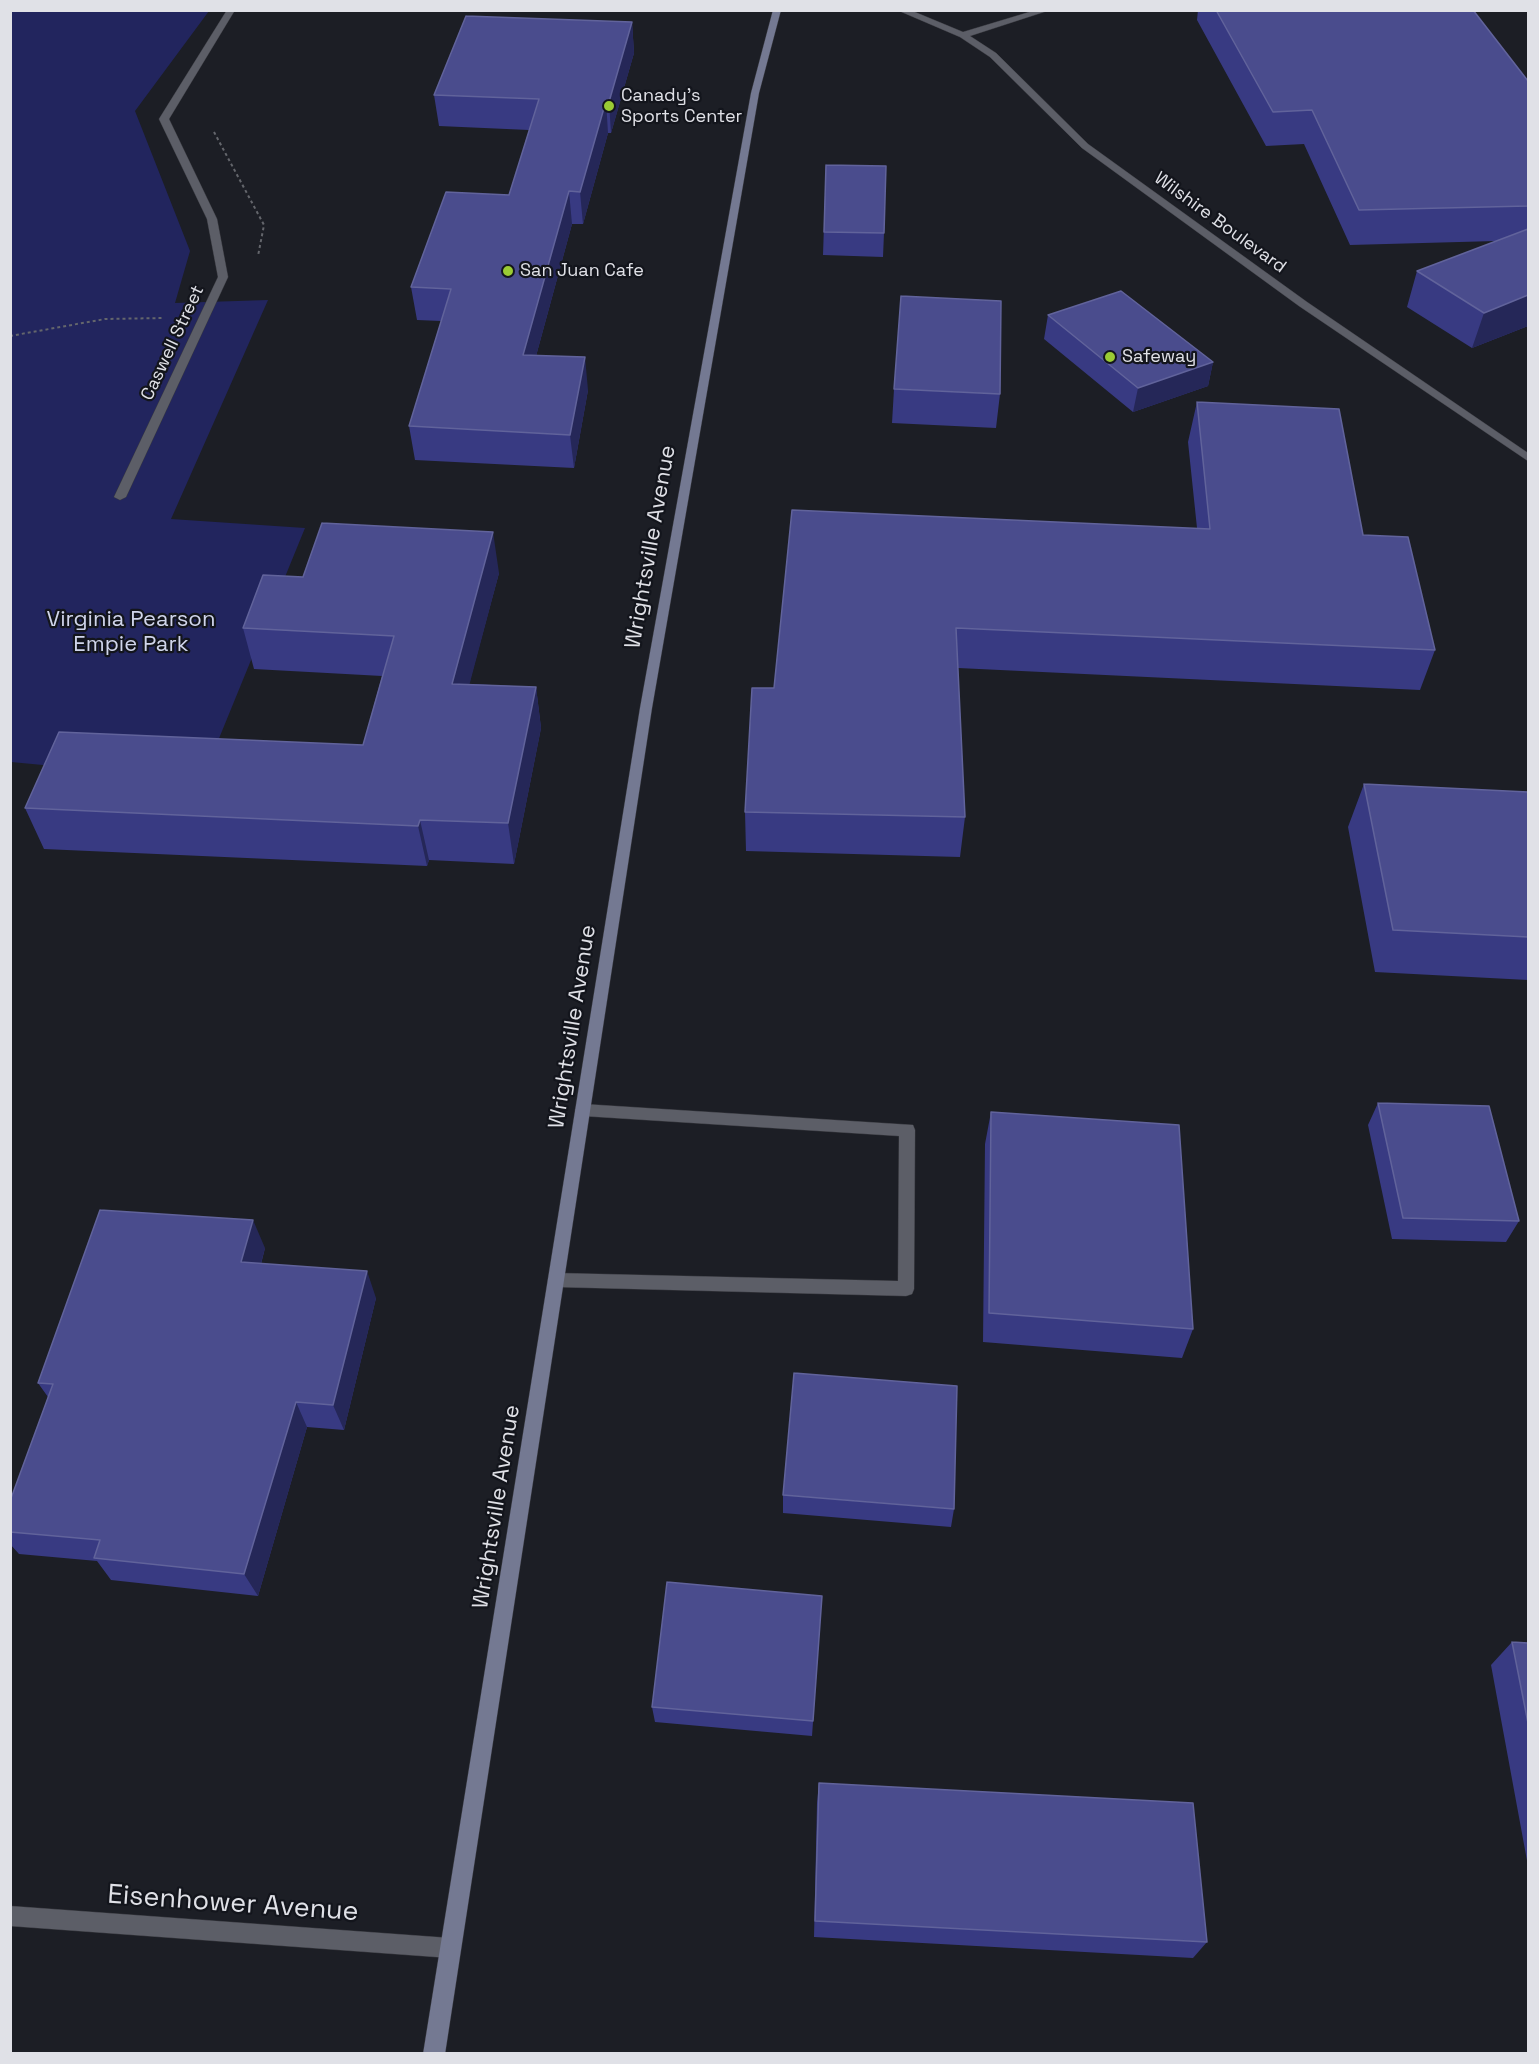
<!DOCTYPE html>
<style>
body{margin:0}
#map{position:relative;width:1539px;height:2064px;overflow:hidden;background:#1c1e25;font-family:"Space Grotesk",sans-serif}
canvas{display:block}
.frame{position:absolute;inset:0;border:12px solid #e0e1e7;pointer-events:none}
</style>
<div id="map">
<canvas width="1539" height="2064"></canvas>
<div class="frame"></div>
</div>
<script>
const ctx = document.querySelector('canvas').getContext('2d');
ctx.lineJoin = 'round';
function fillPath(path, color) { ctx.fillStyle = color; ctx.fill(path, 'evenodd'); }
const poly = rows => new Path2D(rows.map(r => 'M' + r).join(''));
function stroke(path, color, width, dash) { ctx.strokeStyle = color; ctx.lineWidth = width; ctx.lineCap = dash ? 'butt' : 'round'; ctx.setLineDash(dash || []); ctx.stroke(path); }
function label(font, color, halo, rows, align = 'center') {
  ctx.font = font + ' "Space Grotesk",sans-serif'; ctx.lineWidth = 4.5; ctx.setLineDash([]); ctx.textBaseline = 'middle'; ctx.strokeStyle = halo; ctx.fillStyle = color; for (const [text, x, y, turn = 0] of rows) {
    ctx.save(); ctx.translate(x, y); ctx.rotate((+turn || 0) * Math.PI / 180); ctx.textAlign = isNaN(turn) ? turn : align; if (halo) ctx.strokeText(text, 0, 0); ctx.fillText(text, 0, 0); ctx.restore();
  }
}
fillPath(poly([
 [10,11,209,11,135,111,190,251,175,303,268,300,171,519,305,528,202,780,11,762]
]), '#22255e');
const lane = poly([
 [583,1104,913,1125,915,1130,914,1289,912,1294,906,1296,556,1287,550,1285,548,1280,550,1275,556,1273,898,1281,899,1136,583,1116,578,1114,575,1110,578,1106,583,1104]
]);
const street = poly([
 [227,10,235,10,169,119,217,219,228,277,126,497,120,500,114,497,218,277,207,219,159,119,227,10],
 [897,10,910,10,963,32,1036,10,1050,10,970,36,996,53,1088,144,1307,302,1528,453,1528,461,1299,306,1082,148,990,57,960,37,897,10],
 [10,1906,450,1938,457,1941,460,1948,457,1955,450,1958,10,1926,10,1906]
]);
const secondary = poly([
 [773,10,781,10,759,93,652,708,445,2054,423,2054,640,708,751,93,773,10]
]);
stroke(lane, '#37383e', 1);
stroke(street, '#37383e', 1);
stroke(secondary, '#37383e', 1);
stroke(poly([
 [214,132,264,225,258,256],
 [10,336,105,319,164,318]
]), '#64666c', 2, [3, 3]);
fillPath(lane, '#5c5e67');
fillPath(street, '#5c5e67');
fillPath(secondary, '#747992');
fillPath(poly([
 [1198,10,1473,10,1528,81,1528,326,1472,348,1407,307,1417,271,1496,241,1350,245,1304,144,1266,146,1197,20],
 [632,22,634,53,611,133,608,133,583,224,572,224,536,356,588,390,574,468,415,460,409,426,441,321,417,320,411,287,509,195,529,130,439,126,434,95],
 [826,165,884,233,883,257,823,255],
 [1048,315,1213,362,1208,386,1133,412,1044,339],
 [894,389,1000,394,996,428,892,423],
 [1197,402,1363,535,1435,650,1420,690,958,668,965,817,960,857,746,851,745,812,774,688,1197,528,1188,442],
 [499,573,469,684,536,687,541,728,514,864,429,860,427,866,44,849,25,808,363,745,382,676,254,669,243,628],
 [1364,784,1528,792,1528,980,1375,972,1348,827],
 [1378,1103,1519,1221,1506,1242,1392,1239,1368,1125],
 [991,1112,1193,1329,1182,1358,983,1342,985,1144],
 [265,1248,261,1264,376,1298,344,1430,307,1427,258,1596,111,1580,97,1561,19,1554,10,1544,10,1501,48,1397,38,1383],
 [783,1495,954,1509,951,1527,783,1513],
 [822,1596,812,1736,655,1722,652,1707],
 [1512,1642,1528,1643,1528,1866,1491,1665],
 [819,1783,1207,1942,1193,1958,814,1937,817,1803]
]), '#383a82');
fillPath(poly([
 [632,22,634,53,611,133,609,102],
 [606,101,608,133,583,224,580,192],
 [569,191,572,224,527,389,523,355],
 [1528,295,1528,326,1472,348,1484,313],
 [585,357,588,390,574,468,570,435],
 [1213,362,1208,386,1133,412,1138,388],
 [493,532,499,573,459,724,452,684],
 [536,687,541,728,514,864,508,823],
 [420,820,429,860,427,866,418,826],
 [253,1220,265,1248,254,1289,241,1262],
 [367,1271,376,1298,344,1430,333,1405],
 [296,1402,307,1427,258,1596,244,1574]
]), '#252758');
const building = poly([
 [1216,10,1473,10,1528,81,1528,206,1359,210,1312,110,1273,112,1216,10],
 [466,16,632,22,609,102,606,101,580,192,569,191,523,355,585,357,570,435,409,426,451,289,411,287,446,192,509,195,539,99,434,95,466,16],
 [826,165,886,166,884,233,824,232,826,165],
 [1528,229,1528,295,1484,313,1417,271,1528,229],
 [1121,291,1213,362,1138,388,1048,315,1121,291],
 [901,296,1001,301,1000,394,894,389,901,296],
 [1197,402,1339,409,1363,535,1408,537,1435,650,956,628,965,817,745,812,752,688,774,688,792,510,1210,529,1197,402],
 [322,523,493,532,452,684,536,687,508,823,420,820,418,826,25,808,59,732,363,745,394,636,243,628,263,575,303,577,322,523],
 [1364,784,1528,792,1528,937,1393,930,1364,784],
 [1378,1103,1489,1106,1519,1221,1403,1218,1378,1103],
 [991,1112,1179,1125,1193,1329,989,1313,991,1112],
 [100,1210,253,1220,241,1262,367,1271,333,1405,296,1402,244,1574,94,1558,100,1540,10,1532,10,1501,53,1384,38,1383,100,1210],
 [794,1373,957,1386,954,1509,783,1495,794,1373],
 [667,1582,822,1596,813,1721,652,1707,667,1582],
 [1512,1642,1528,1643,1528,1723,1512,1642],
 [819,1783,1193,1803,1207,1942,815,1921,819,1783]
]);
fillPath(building, '#4a4c8d');
stroke(building, '#61639b', 1.5);
for (const [x, y, r, color] of [
 [609,106,6,"#9acb34"],
 [508,271,6,"#9acb34"],
 [1110,357,6,"#9acb34"]
]) { const dot = new Path2D(); dot.arc(x, y, r, 0, 2 * Math.PI); ctx.fillStyle = color; ctx.fill(dot); stroke(dot, '#13151c', 2); }
label('18px', '#e0e1e7', '#13151c', [
 ["Canady's",621,96],
 ["Sports Center",621,117],
 ["San Juan Cafe",520,271],
 ["Safeway",1122,357]
], 'left');
label('18px', '#e0e1e7', '#13151c', [
 ["Wilshire Boulevard",1220,223,36],
 ["Caswell Street",173,343,-65]
]);
label('22px', '#e0e1e7', '#13151c', [
 ["Wrightsville Avenue",651,547,-80],
 ["Wrightsville Avenue",573,1027,-81],
 ["Wrightsville Avenue",497,1507,-81]
]);
label('22px', '#d0d5eb', '#13151c', [
 ["Virginia Pearson",131,620],
 ["Empie Park",131,645]
]);
label('27px', '#e0e1e7', '#13151c', [
 ["Eisenhower Avenue",233,1904,4]
]);
</script>
